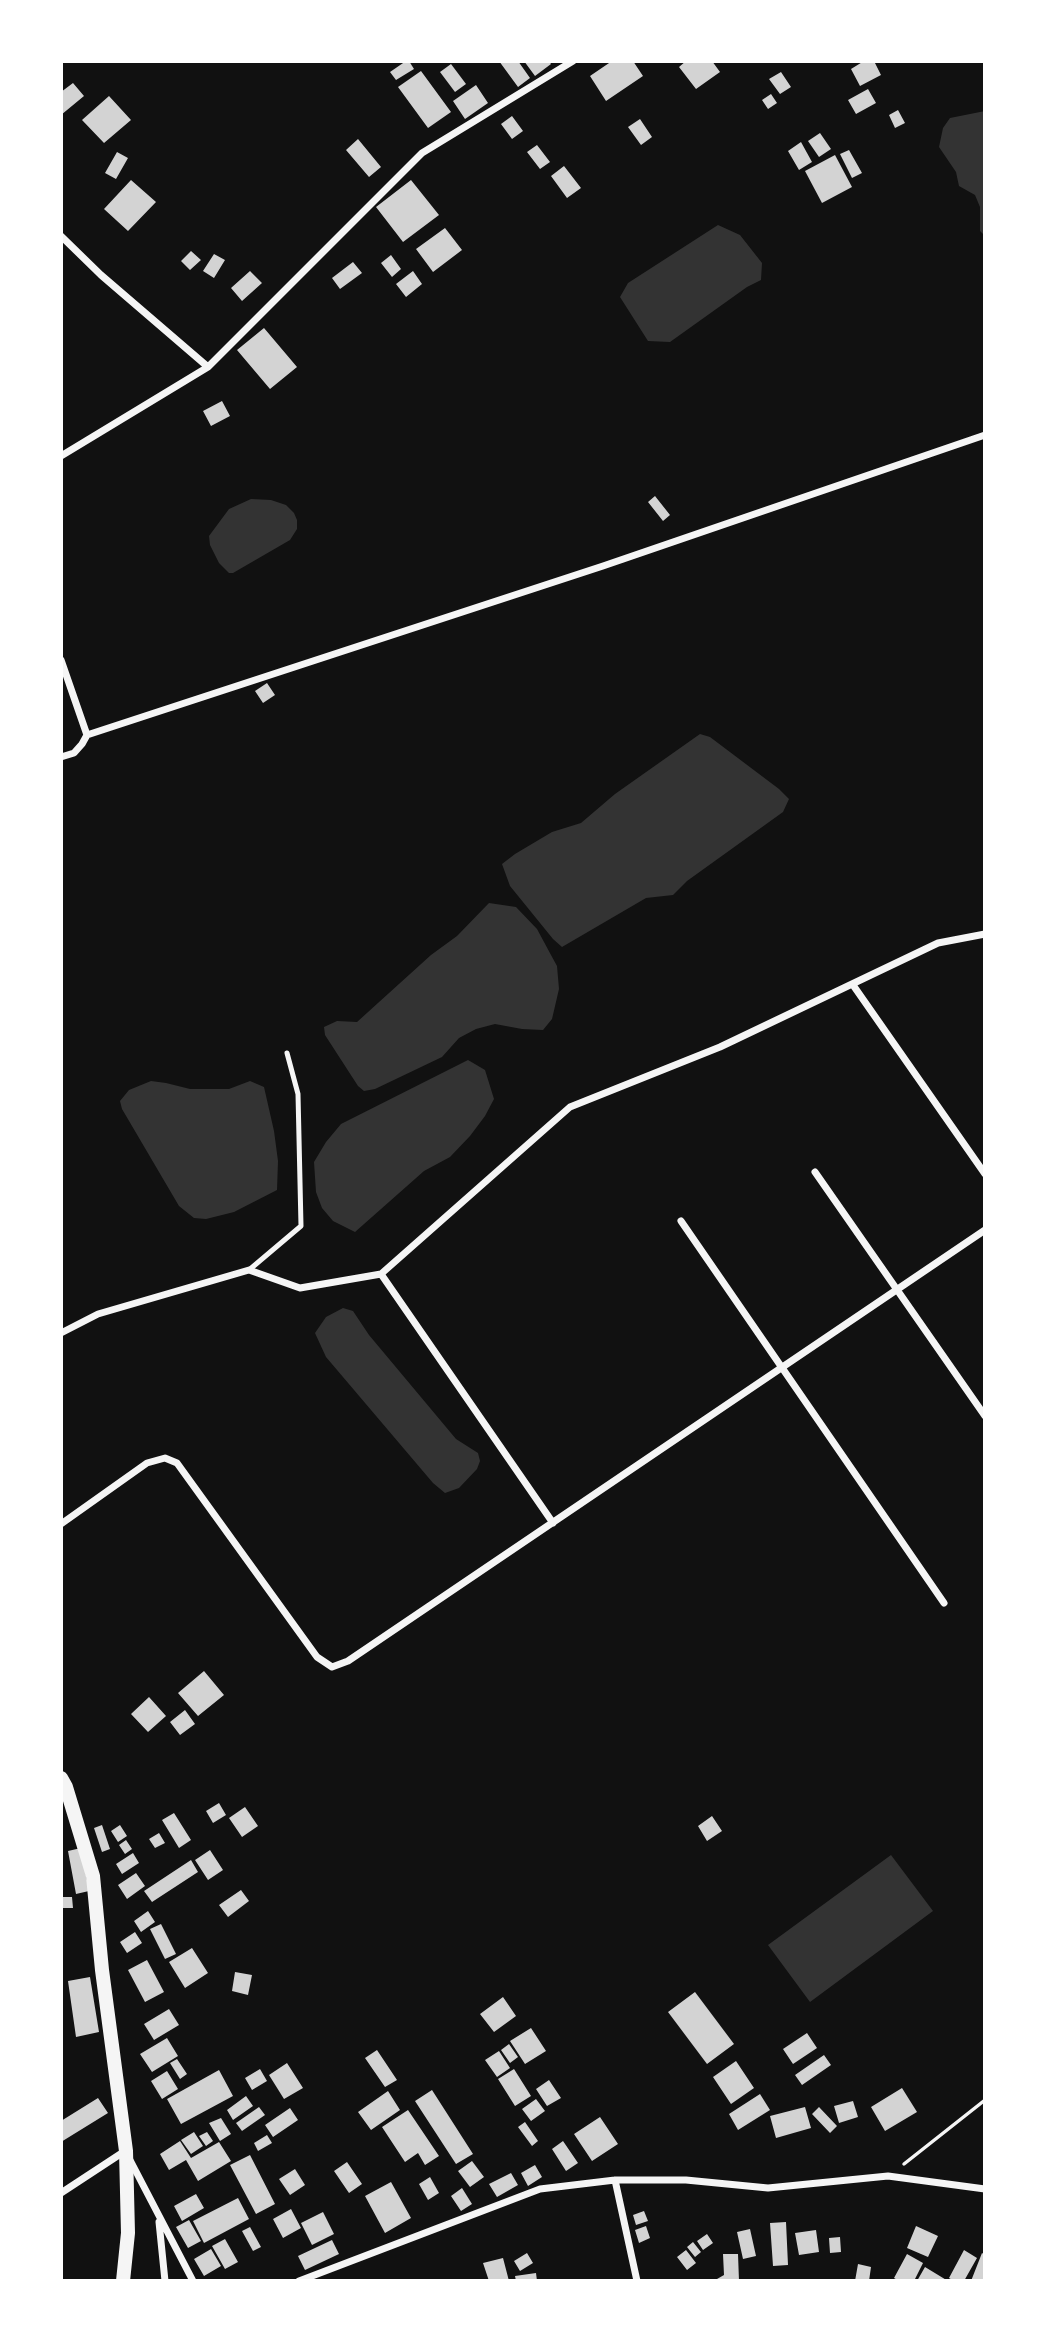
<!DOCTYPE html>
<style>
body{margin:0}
#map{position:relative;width:1046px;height:2342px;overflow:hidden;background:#111;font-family:Figtree,sans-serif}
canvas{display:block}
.frame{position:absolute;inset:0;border:63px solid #fff;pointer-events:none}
</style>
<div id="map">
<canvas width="1046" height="2342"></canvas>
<div class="frame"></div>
</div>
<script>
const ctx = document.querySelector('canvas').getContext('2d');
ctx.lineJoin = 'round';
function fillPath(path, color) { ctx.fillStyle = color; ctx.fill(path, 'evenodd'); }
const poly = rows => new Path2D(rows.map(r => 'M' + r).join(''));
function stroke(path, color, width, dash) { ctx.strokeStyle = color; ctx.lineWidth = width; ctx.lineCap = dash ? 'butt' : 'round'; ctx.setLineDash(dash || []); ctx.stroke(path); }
fillPath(poly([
 [985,111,985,236,980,231,980,207,975,195,959,186,956,172,939,147,943,128,950,118],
 [718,225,740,235,762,263,761,280,747,287,670,342,648,341,620,297,628,283],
 [251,499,271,500,286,505,294,513,297,520,297,529,290,540,233,573,229,573,219,563,210,545,209,536,229,509],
 [700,734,710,737,779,789,789,799,783,812,687,881,673,895,646,898,562,947,553,939,510,886,502,864,515,854,552,832,581,823,615,794],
 [489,903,516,907,537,929,551,955,557,966,559,989,552,1019,543,1030,522,1029,495,1024,476,1029,459,1038,442,1057,375,1089,364,1091,358,1086,325,1035,324,1027,337,1021,357,1022,431,955,457,936],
 [468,1060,485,1070,494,1099,485,1116,470,1136,450,1157,424,1171,355,1232,333,1221,322,1208,316,1192,314,1162,326,1142,341,1124],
 [151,1081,166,1083,190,1089,229,1089,250,1081,264,1087,274,1131,278,1161,277,1190,234,1212,206,1219,194,1218,179,1206,122,1109,120,1101,129,1090],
 [343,1308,353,1311,369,1335,456,1439,478,1453,480,1461,477,1469,459,1488,445,1493,433,1483,326,1357,315,1333,326,1317],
 [891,1855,933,1911,810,2002,768,1945]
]), '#333');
fillPath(poly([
 [406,61,409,61,414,69,396,80,390,72],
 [499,61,518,61,530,78,518,87],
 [524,61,549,61,551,64,535,76],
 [612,61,633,61,643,76,606,101,590,76],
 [686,61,712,61,720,72,696,89,679,67],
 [864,61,874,61,881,75,860,86,851,69],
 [451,64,466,84,455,92,440,72],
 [421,71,451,112,428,128,398,87],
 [781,72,791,87,780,94,769,79],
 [73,83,84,96,61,115,61,92],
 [476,85,488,103,465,119,453,101],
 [868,89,876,103,856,114,848,100],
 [771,94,777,103,768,109,762,100],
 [109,96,131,120,104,143,82,120],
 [898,110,905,123,895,128,889,115],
 [512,116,523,131,512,139,501,124],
 [640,119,652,137,641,145,628,127],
 [820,133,831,149,819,157,808,141],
 [358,139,381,167,369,177,346,150],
 [801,142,812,162,799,170,788,151],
 [537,145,550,162,540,169,527,152],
 [849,150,862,173,852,178,840,154],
 [117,152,128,158,116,179,105,173],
 [835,155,852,187,822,203,805,171],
 [564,166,581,188,567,198,551,176],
 [131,180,156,202,128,231,104,209],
 [411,180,439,215,403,242,376,207],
 [445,228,462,250,433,272,416,249],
 [191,251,201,260,190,270,181,261],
 [214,254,225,260,214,278,203,271],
 [391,255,401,269,392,277,381,263],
 [353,262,362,273,340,289,332,278],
 [250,271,262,283,242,301,231,288],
 [413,271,422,284,406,297,396,284],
 [264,328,297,367,270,389,237,350],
 [222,401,230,416,211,426,203,411],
 [655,496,670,515,663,521,648,502],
 [267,683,275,695,263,703,255,691],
 [204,1671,224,1695,198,1716,178,1693],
 [149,1697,166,1716,148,1732,131,1714],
 [185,1710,195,1724,180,1735,170,1722],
 [219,1803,226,1815,213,1823,206,1811],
 [245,1807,258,1826,242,1837,229,1818],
 [174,1813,191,1840,179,1848,162,1820],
 [712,1816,722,1831,707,1841,698,1826],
 [102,1825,110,1849,102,1852,94,1828],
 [120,1825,127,1836,118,1842,111,1831],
 [159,1833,165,1843,155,1848,149,1839],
 [126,1840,132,1849,125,1854,119,1845],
 [81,1848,89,1891,76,1894,68,1851],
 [210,1850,223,1870,208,1880,195,1860],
 [133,1853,139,1863,122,1874,116,1864],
 [191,1860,198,1872,152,1902,144,1891],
 [136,1873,145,1886,127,1899,118,1885],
 [241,1890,249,1901,228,1917,219,1905],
 [62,1897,72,1897,73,1908,62,1908],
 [148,1911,155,1922,141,1932,134,1921],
 [161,1924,176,1954,165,1959,150,1929],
 [135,1932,142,1943,127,1953,120,1942],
 [192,1948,208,1973,185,1988,169,1962],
 [147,1960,164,1992,145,2002,128,1970],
 [235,1972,252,1975,248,1995,232,1991],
 [90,1977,99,2032,76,2037,68,1981],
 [695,1992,734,2044,707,2064,668,2012],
 [503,1997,516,2016,494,2032,480,2014],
 [169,2009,179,2025,154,2040,144,2024],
 [531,2028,546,2051,525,2064,510,2041],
 [807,2033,817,2048,793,2064,783,2049],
 [167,2038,178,2056,152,2072,140,2054],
 [509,2044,518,2057,510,2063,501,2050],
 [377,2050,397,2080,385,2087,365,2058],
 [499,2051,510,2068,497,2077,485,2060],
 [824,2055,831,2065,802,2085,795,2075],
 [177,2059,187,2074,180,2079,170,2063],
 [736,2061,754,2088,731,2104,713,2077],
 [287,2063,303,2088,284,2099,269,2075],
 [260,2069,267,2081,252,2090,245,2078],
 [514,2069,531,2096,515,2106,498,2079],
 [219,2070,233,2096,181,2124,167,2099],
 [167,2071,178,2089,162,2099,151,2081],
 [549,2080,561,2098,547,2106,536,2089],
 [902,2088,917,2112,885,2131,871,2107],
 [432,2090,473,2154,456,2164,415,2101],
 [388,2091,400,2110,371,2130,358,2112],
 [760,2094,770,2110,738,2130,729,2114],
 [246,2096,253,2106,233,2120,227,2110],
 [98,2098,108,2113,61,2142,61,2121],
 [536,2099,545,2111,531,2121,522,2109],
 [853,2101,858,2117,839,2123,834,2106],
 [259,2107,265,2115,242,2131,236,2123],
 [805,2107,811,2128,776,2138,770,2116],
 [819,2107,837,2126,830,2133,812,2114],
 [290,2108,298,2120,273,2137,265,2125],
 [408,2110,439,2156,425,2165,418,2153,405,2162,382,2127],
 [600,2117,618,2144,592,2161,574,2134],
 [221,2118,231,2134,220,2141,209,2123],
 [525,2122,538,2141,532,2146,518,2127],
 [194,2132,203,2146,191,2154,181,2140],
 [207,2132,213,2141,206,2146,199,2136],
 [267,2135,272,2143,258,2151,254,2143],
 [180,2141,191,2158,219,2142,231,2161,198,2181,186,2160,169,2170,160,2154],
 [563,2141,578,2163,566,2171,552,2149],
 [250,2155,275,2204,256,2214,230,2165],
 [472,2161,484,2177,470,2187,458,2171],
 [347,2162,362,2184,349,2193,334,2171],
 [535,2165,542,2177,528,2186,521,2173],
 [295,2169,305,2185,290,2195,279,2179],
 [511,2173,518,2185,497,2197,489,2184],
 [430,2177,439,2193,428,2200,419,2184],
 [391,2182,411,2218,385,2233,365,2196],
 [462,2188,472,2204,461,2211,451,2196],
 [196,2194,204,2208,182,2221,174,2206],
 [238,2198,249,2219,204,2243,193,2221],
 [291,2209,301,2228,283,2238,273,2219],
 [644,2211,648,2221,636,2225,633,2215],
 [323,2212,334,2234,312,2245,301,2223],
 [189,2220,201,2241,188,2248,176,2227],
 [786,2222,788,2265,773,2266,770,2223],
 [646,2226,650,2238,639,2243,635,2230],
 [916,2226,938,2236,928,2257,907,2248],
 [250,2227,261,2247,253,2251,242,2231],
 [750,2229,756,2256,743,2259,737,2232],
 [816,2230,819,2252,799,2255,795,2233],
 [707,2234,713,2243,703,2250,697,2241],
 [840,2237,841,2252,830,2253,829,2238],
 [225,2239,238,2262,225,2269,212,2246],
 [332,2240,339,2254,305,2270,298,2256],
 [693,2242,701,2252,695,2257,687,2247],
 [211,2249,221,2266,204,2276,194,2259],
 [686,2250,696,2263,687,2270,677,2257],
 [964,2250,977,2258,964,2281,954,2281,949,2278],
 [527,2253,533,2263,520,2271,514,2261],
 [982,2253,985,2255,985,2281,971,2281],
 [723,2254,738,2254,739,2281,718,2281,717,2279,724,2275],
 [907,2254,923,2263,914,2281,899,2281,894,2278],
 [503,2258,509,2281,489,2281,483,2263],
 [858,2264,871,2267,869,2281,855,2281],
 [925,2267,948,2281,917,2281],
 [536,2273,537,2281,516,2281,515,2276]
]), '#d3d3d3');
stroke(poly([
 [904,2164,985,2100]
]), '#f5f5f5', 3.5);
stroke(poly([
 [249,1270,301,1226,298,1094,287,1053]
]), '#f5f5f5', 5);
stroke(poly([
 [61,236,101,275,208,367],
 [61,456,208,367,422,153,573,61],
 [61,660,87,735,82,744,74,753,61,757],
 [87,735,603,566,985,435],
 [853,985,985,1174],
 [815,1172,985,1416],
 [681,1221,944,1603],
 [381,1274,553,1523],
 [61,1333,98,1314,249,1270,300,1288,381,1274,570,1107,720,1047,938,943,985,934],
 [61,1524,147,1463,165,1458,177,1463,317,1657,332,1667,348,1661,985,1230],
 [130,2160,193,2281],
 [615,2180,637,2281],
 [61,2193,125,2151],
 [159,2222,165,2281],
 [299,2281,540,2189,615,2180,686,2180,768,2188,888,2176,985,2189]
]), '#f5f5f5', 7);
stroke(poly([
 [61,1778,66,1787,93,1876,102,1970,126,2151,128,2233,123,2281]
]), '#f5f5f5', 14);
</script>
